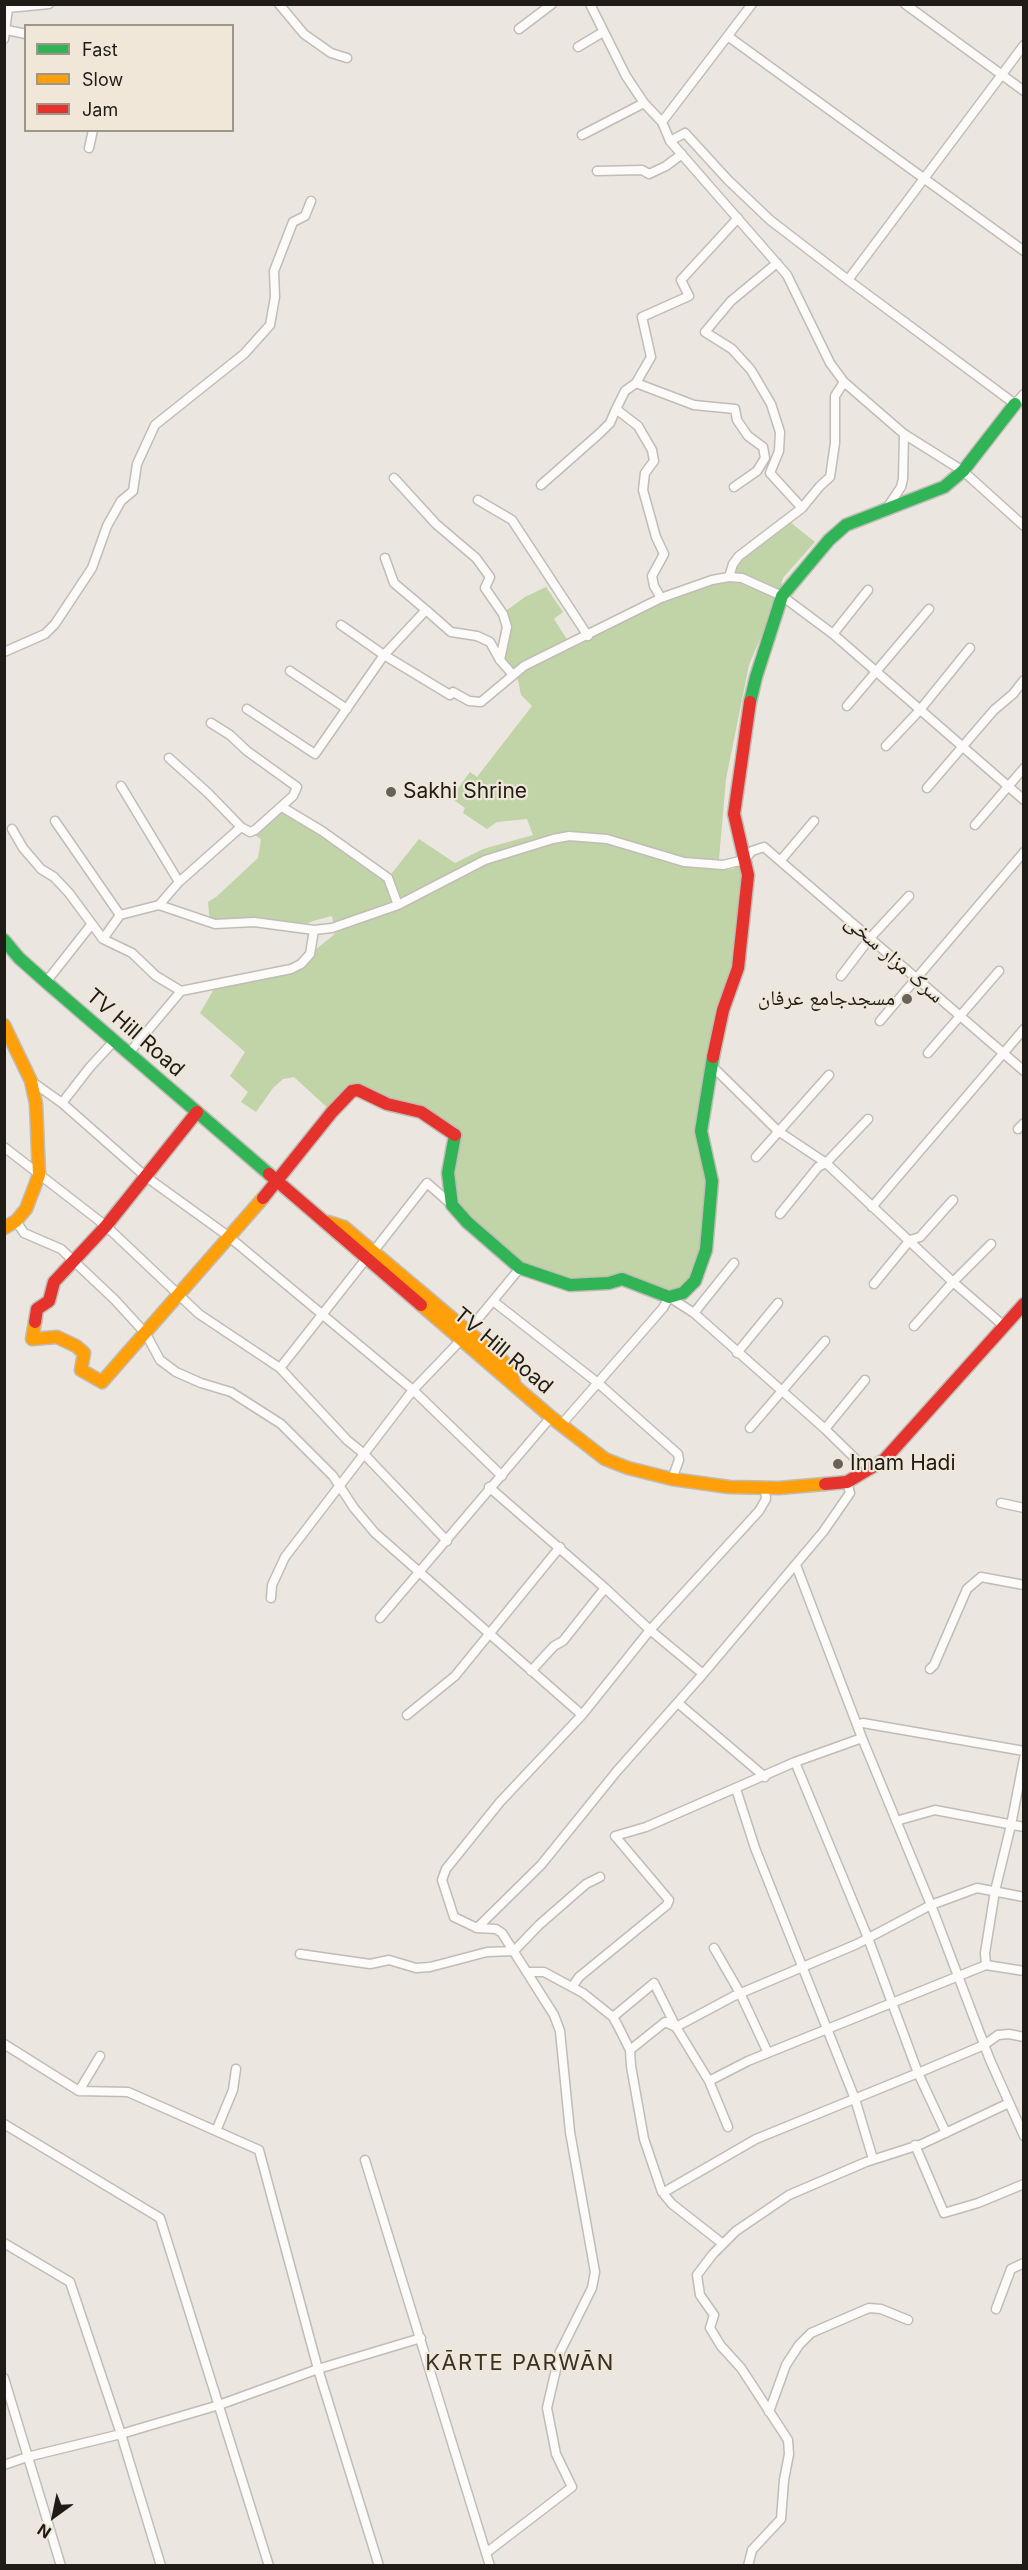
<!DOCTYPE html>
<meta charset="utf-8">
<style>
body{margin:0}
#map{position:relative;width:1028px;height:2570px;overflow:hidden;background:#ebe6df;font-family:Inter,sans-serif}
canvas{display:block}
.frame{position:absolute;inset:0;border:6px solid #1f1c17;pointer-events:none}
.legend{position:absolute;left:24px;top:24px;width:210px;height:108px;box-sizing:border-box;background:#f1e7d9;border:2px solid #9d968b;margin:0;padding:8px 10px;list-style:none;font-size:18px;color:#1f1c17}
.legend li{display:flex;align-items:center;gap:12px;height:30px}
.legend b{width:30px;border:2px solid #9d968b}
.north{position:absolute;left:24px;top:2486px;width:60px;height:60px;-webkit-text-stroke:4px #f1e7d9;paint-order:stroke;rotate:213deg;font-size:16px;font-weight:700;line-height:24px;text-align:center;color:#1f1c17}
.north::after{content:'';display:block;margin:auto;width:21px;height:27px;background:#1f1c17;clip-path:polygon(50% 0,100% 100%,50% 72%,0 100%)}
</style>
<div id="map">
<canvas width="1028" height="2570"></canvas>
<div class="frame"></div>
<ul class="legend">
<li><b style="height:8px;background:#30b455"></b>Fast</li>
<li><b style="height:8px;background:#ff9f0a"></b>Slow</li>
<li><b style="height:8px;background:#e5322d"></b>Jam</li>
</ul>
<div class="north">N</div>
</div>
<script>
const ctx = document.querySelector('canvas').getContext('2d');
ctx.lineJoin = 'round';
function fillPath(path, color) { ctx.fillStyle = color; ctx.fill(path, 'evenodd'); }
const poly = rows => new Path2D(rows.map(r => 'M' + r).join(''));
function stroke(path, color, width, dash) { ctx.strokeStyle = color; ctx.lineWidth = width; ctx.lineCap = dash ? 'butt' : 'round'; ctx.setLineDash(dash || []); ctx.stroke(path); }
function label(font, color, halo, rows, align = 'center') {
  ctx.font = font + ' Inter,"Noto Naskh Arabic",sans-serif'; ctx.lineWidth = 4.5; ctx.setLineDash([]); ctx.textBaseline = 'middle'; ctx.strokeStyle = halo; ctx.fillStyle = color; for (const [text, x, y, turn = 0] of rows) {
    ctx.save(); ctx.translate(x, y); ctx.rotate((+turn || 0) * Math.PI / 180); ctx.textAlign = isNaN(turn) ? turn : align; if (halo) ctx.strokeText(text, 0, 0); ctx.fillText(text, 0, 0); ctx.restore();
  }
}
fillPath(poly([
 [785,518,815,542,783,578,779,594,749,665,726,779,718,870,733,869,744,860,738,968,702,1131,712,1181,695,1281,669,1297,622,1279,570,1285,520,1268,452,1205,456,1136,421,1112,358,1090,332,1112,294,1077,283,1079,273,1088,256,1112,241,1102,248,1092,230,1076,245,1052,200,1013,214,989,285,974,335,934,332,916,313,921,293,930,210,924,208,902,216,897,258,858,261,839,250,832,282,807,388,878,419,839,455,863,483,849,533,835,527,819,497,822,487,829,463,813,465,808,451,798,470,772,477,777,532,706,521,695,518,680,499,658,506,628,503,613,525,597,546,587,563,612,554,619,570,644,707,580,733,582,738,562]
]), '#c0d4a7');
const street = poly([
 [9,4,8,8,49,4],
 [279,4,304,34,331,53,347,58],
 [590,4,626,76,644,103,662,122,670,141,787,275,830,363,844,382,904,434,963,471,1024,526],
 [905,4,1024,91],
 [519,29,552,4],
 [7,30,26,34],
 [729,37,1024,251],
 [4,39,8,8],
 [578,47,603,32],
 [662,122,752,4],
 [582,135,644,103],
 [670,141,685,133,728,180,770,220,848,280,1015,404,1024,394],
 [89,148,93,130],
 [597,171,642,170,649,174,666,166,682,154],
 [777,263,731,301,705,332,732,349,751,370,771,404,780,432,779,451,770,473,802,508],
 [848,280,1024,45],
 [636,383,651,357,642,317,689,296,681,280,738,218],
 [616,409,625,391,636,383,694,405,735,409,737,420,748,436,763,447,765,458,757,471,734,487],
 [394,478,436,524,476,558,490,577,485,588,503,614,507,627,500,660],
 [541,485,600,433,610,423,616,409,638,426,652,450,654,461,645,473,643,490,656,537,664,554,652,576,654,586,661,598],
 [478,500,512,520,588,636],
 [887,508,901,487,903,479,904,434],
 [385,558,394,583,426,610],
 [729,577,733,564,739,556,802,508,820,486,830,477,835,443,835,396,844,382],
 [341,625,384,655,426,610,451,632,477,636,490,642,500,660,513,675],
 [833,634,868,590],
 [4,652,45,634,55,624,92,568,107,526,121,501,133,491,137,464,155,425,244,354,270,325,275,297,274,271,293,222,305,216,311,201],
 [290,671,347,709],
 [847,706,929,609],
 [247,709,315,754,384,655,450,695,453,692,469,701,481,702,524,666,661,598,712,580,729,577,742,578,782,596,833,634,1024,800],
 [886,746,919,711,970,648],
 [169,758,208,793,241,827],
 [121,786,179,882],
 [927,788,994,710,1013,694,1024,680],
 [282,807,322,831,388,878,398,905],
 [55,821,120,915],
 [975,825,1024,768],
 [12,829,23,848,41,869,54,877,69,893,103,939,132,953,156,976,181,991,291,969,301,964,310,954,314,930],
 [781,860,814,821],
 [159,905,215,924,254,922,314,930,332,928,398,905,485,860,553,839,569,836,607,839,684,862,723,865,744,860,752,851,764,847,1024,1071],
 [103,939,120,915,159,905,179,882,241,827,250,832,255,830,293,796,297,787,247,751,230,735,211,723],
 [841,976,870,938,909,896],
 [46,982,91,925],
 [880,1021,1024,852],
 [129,1053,181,991],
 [928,1053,999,971],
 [711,1065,778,1131,826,1163,953,1282,1004,1326],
 [31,1081,62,1103,145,1176,228,1236,413,1390,502,1476],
 [62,1103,90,1067,114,1041],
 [1018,1129,1024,1123],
 [4,1147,106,1226,199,1314,280,1368,347,1440,363,1453,447,1541],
 [756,1157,829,1075],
 [872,1207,1024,1029],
 [780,1214,818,1167,826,1163,868,1119],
 [16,1221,24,1233,61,1249,115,1300,146,1334,160,1360,176,1372,201,1383,231,1392,281,1424,333,1476,354,1508,375,1533,582,1715],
 [373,1252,427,1183,452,1205],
 [874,1284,910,1240,920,1237,953,1200],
 [493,1301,598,1383,678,1454,679,1460,672,1479],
 [694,1313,734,1263],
 [914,1326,953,1282,991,1244],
 [468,1331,520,1268],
 [737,1353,778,1303],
 [280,1368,366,1259],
 [561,1425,663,1308,669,1297,694,1313,825,1429,868,1471],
 [750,1428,825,1341],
 [825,1429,865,1380],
 [489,1487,605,1588,650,1630,703,1674],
 [765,1488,766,1499,759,1511,650,1630,582,1715,500,1802,446,1869,442,1880,454,1917,477,1928,541,1865,617,1771,703,1674,823,1532,850,1493,847,1482],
 [1001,1503,1024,1508],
 [796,1565,862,1738,931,1905,990,2060,1024,2136],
 [271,1598,272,1585,285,1557,413,1390,461,1340],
 [380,1618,551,1417],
 [930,1669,934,1665,967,1589,981,1577,1024,1585],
 [531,1671,554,1646,563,1641,605,1588],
 [678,1703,765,1777],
 [407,1715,455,1676,560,1547],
 [857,1725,863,1723,1024,1751],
 [795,1762,868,1938,918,2073,946,2133],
 [736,1789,755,1848,855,2099,873,2159],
 [896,1821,935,1810,1024,1827],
 [477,1928,496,1929,502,1933,554,2015,560,2031,570,2132,595,2272,592,2288,560,2352,547,2408,556,2454,572,2487,486,2553],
 [714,1948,740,1993,768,2053],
 [300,1954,370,1964,389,1960,416,1968,430,1967,487,1952,514,1951,539,1925,586,1884,600,1877],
 [986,1965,985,1953,995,1891,1011,1825,1024,1758],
 [527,1972,544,1972,583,1993,613,2017,618,2026,630,2050,631,2066,644,2139,662,2192,666,2191,756,2139,918,2073,984,2045,998,2035,1009,2034,1024,2037],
 [572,1987,579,1977,667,1905,669,1900,615,1836,646,1827,795,1762,862,1738],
 [613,2017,654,1983,676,2027,709,2081],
 [4,2044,79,2091,128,2092,259,2150,318,2369,379,2566],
 [630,2050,665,2022,676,2027,734,1996,857,1944,931,1905,977,1888,1024,1897],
 [79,2091,100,2056],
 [4,2124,160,2218,269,2566],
 [728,2127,709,2081,748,2061,986,1965,1024,1971],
 [216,2131,233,2090,236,2069],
 [915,2145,944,2213,978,2203,1024,2184],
 [365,2160,490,2566],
 [662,2192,672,2204,723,2244],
 [4,2243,70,2282,121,2434,161,2566],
 [996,2309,1011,2269,1024,2263],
 [4,2378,61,2566],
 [769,2412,786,2365,799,2345,811,2333,869,2308,881,2309,908,2320],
 [4,2465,27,2457,121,2434,219,2405,318,2369,421,2338],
 [748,2566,752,2550,781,2519,784,2480,789,2454,788,2440,741,2368,721,2346,710,2328,714,2315,700,2295,697,2275,713,2254,736,2231,789,2195,866,2162,922,2144,1009,2103]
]);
const fast = poly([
 [750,702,756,677,782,596,829,540,846,525,944,487,963,471,1015,404],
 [4,940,19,958,46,982,269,1174],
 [455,1135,448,1173,452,1205,467,1222,520,1268,570,1285,609,1283,622,1279,669,1297,683,1293,695,1281,706,1250,712,1181,701,1131,713,1057]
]);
const slow = poly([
 [4,1025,31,1081,36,1104,39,1175,26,1209,16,1221,4,1228],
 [328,1222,344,1227,509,1366,515,1385],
 [421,1305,551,1417,605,1459,628,1468,672,1479,729,1487,779,1488,825,1484],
 [35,1322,32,1339,57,1337,76,1346,84,1353,81,1370,102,1382,263,1198]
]);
const jam = poly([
 [713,1057,723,1010,738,968,748,875,734,814,750,702],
 [269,1174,421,1305],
 [263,1198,332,1112,352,1091,358,1090,387,1104,421,1112,455,1135],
 [35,1322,37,1309,49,1301,54,1282,106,1226,197,1112],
 [825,1484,847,1482,884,1460,1024,1304]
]);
stroke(street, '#c0bcb6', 11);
stroke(fast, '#c0bcb6', 15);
stroke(slow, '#c0bcb6', 15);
stroke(jam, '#c0bcb6', 15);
stroke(street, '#fcfbfa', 8);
stroke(fast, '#30b455', 12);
stroke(slow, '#ff9f0a', 12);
stroke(jam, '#e5322d', 12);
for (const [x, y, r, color] of [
 [391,792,6,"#66635d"],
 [907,999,6,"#66635d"],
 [838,1464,6,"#66635d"]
]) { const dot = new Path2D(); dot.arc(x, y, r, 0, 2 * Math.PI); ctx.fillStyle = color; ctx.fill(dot); stroke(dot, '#f1e7d9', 2); }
label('21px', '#1f1c17', '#f1e7d9', [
 ["Sakhi Shrine",403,792],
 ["مسجدجامع عرفان",895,999,"right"],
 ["Imam Hadi",850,1464]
], 'left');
label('21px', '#1f1c17', '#f1e7d9', [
 ["سرک مزار سخی",894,959,41],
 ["TV Hill Road",135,1033,41],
 ["TV Hill Road",503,1351,40]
]);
ctx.letterSpacing = '1.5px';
label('22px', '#393126', '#f1e7d9', [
 ["KĀRTE PARWĀN",520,2363]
]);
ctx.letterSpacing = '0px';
</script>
